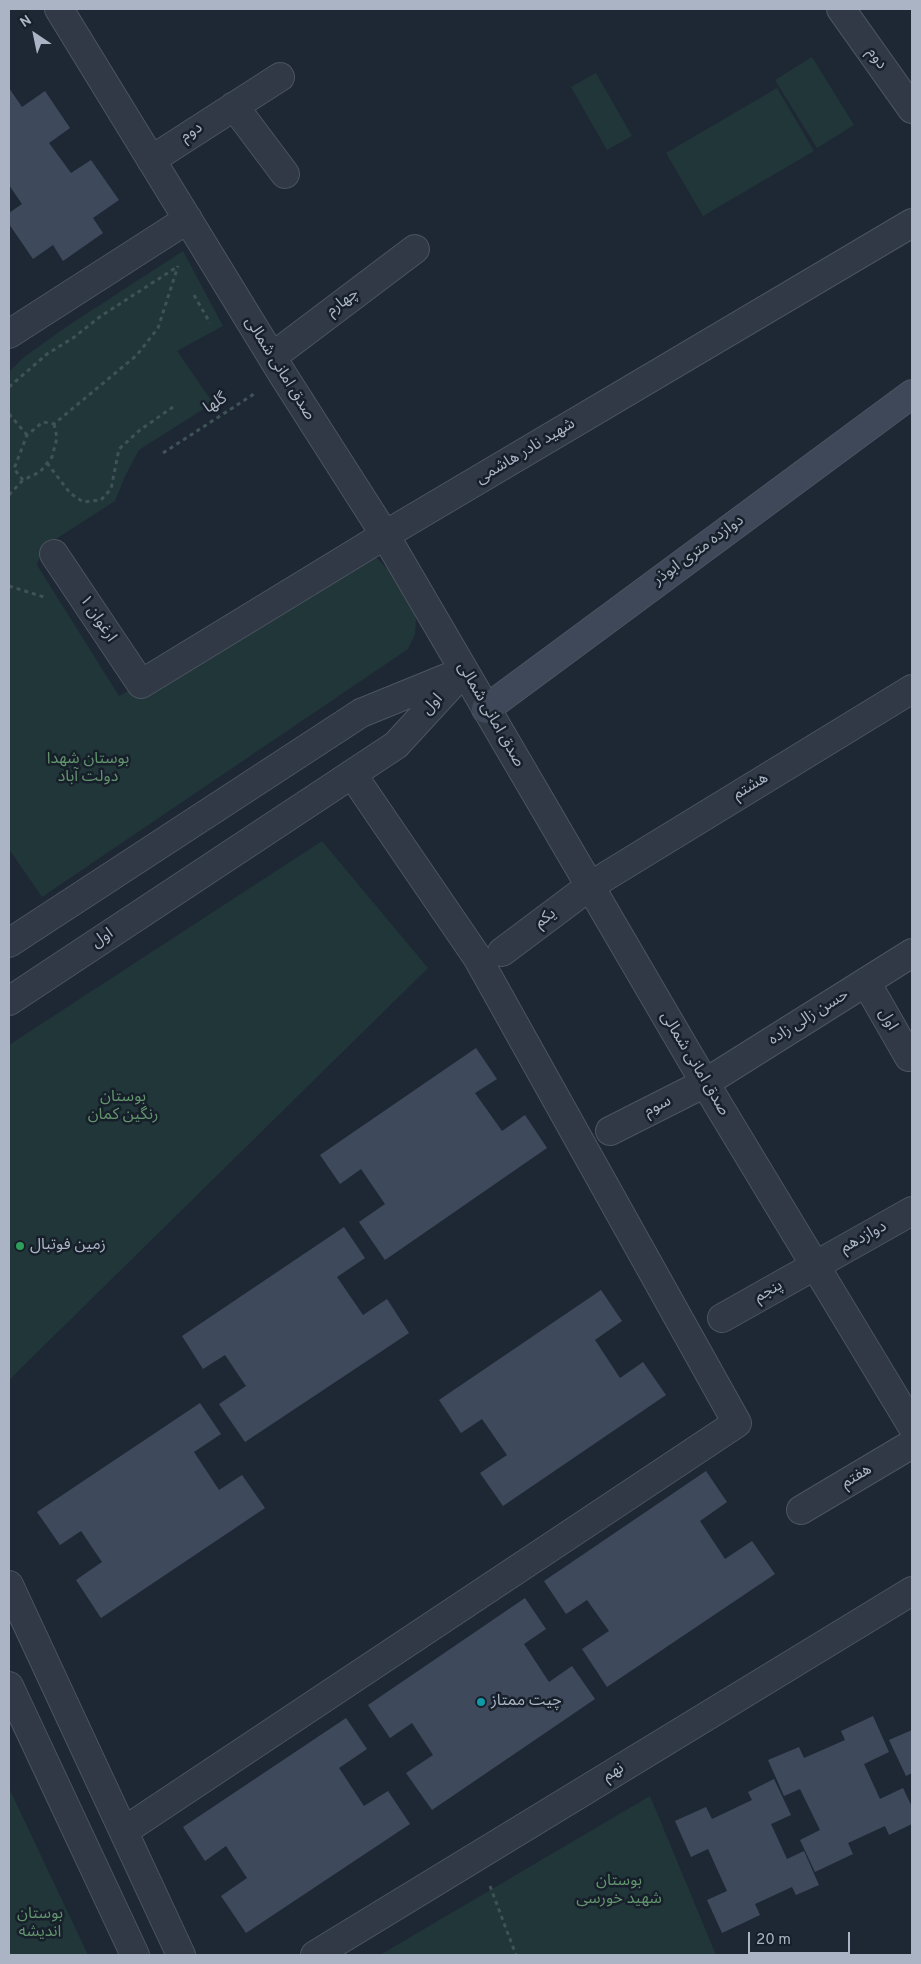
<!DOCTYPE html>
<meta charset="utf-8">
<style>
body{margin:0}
#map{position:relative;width:921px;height:1964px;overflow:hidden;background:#1e2835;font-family:Overpass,sans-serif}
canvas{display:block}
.frame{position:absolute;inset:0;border:10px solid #aab4c4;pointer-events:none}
.north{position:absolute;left:10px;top:10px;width:50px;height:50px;-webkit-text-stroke:4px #171f2a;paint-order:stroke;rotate:326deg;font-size:14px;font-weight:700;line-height:20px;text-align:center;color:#aab4c4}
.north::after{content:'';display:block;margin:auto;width:18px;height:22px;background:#aab4c4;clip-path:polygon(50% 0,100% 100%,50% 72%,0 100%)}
.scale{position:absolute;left:748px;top:1932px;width:102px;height:22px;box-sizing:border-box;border:2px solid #aab4c4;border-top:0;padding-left:6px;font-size:15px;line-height:18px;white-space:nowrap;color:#aab4c4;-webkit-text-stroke:4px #171f2a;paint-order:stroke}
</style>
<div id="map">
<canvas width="921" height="1964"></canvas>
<div class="frame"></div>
<div class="north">N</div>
<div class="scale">20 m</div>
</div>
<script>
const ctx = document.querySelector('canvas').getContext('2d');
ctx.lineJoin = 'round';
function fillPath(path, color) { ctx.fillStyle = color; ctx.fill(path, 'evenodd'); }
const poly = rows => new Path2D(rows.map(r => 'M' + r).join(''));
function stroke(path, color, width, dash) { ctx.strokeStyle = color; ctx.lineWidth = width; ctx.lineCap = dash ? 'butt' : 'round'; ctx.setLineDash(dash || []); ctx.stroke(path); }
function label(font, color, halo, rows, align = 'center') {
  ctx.font = font + ' Overpass,"Noto Sans Arabic",sans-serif'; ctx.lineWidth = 5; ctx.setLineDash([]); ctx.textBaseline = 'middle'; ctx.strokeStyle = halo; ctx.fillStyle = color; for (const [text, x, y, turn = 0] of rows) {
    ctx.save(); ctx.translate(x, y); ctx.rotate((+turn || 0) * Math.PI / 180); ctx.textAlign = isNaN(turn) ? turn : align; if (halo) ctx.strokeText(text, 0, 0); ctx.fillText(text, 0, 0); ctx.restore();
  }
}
fillPath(poly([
 [812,57,854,125,817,148,775,80],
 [596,73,632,136,607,150,571,87],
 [777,88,814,151,703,216,666,153],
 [183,251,223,326,177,351,213,403,139,450,125,476,115,501,42,548,37,565,119,696,372,553,403,586,414,607,416,620,415,634,408,649,42,897,9,849,9,372,23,358,66,327],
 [322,841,428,968,9,1380,9,1045],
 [9,1788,88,1955,9,1955],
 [650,1796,716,1955,380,1955]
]), '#213638');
fillPath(poly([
 [9,88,22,107,45,91,70,128,49,143,71,173,91,160,119,200,93,218,103,233,63,261,53,245,33,259,9,224,9,213,22,204,9,185],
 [476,1048,497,1079,475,1093,502,1131,525,1115,547,1148,385,1260,359,1222,385,1204,361,1169,340,1184,320,1155],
 [344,1227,365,1258,337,1277,363,1315,387,1299,409,1333,245,1442,219,1404,246,1386,225,1355,203,1369,182,1336],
 [601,1290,622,1321,595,1340,620,1378,643,1362,666,1395,503,1506,480,1473,507,1455,482,1419,461,1433,439,1400],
 [200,1403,221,1434,194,1452,219,1490,242,1475,265,1508,101,1618,76,1580,102,1562,81,1531,60,1545,37,1512],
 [706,1471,727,1502,700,1521,725,1559,752,1541,775,1574,607,1687,582,1649,609,1631,587,1600,566,1614,544,1581],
 [525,1598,546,1629,524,1644,549,1682,572,1666,595,1699,432,1810,406,1773,433,1755,412,1723,390,1738,368,1705],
 [873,1716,889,1752,864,1764,880,1799,903,1788,912,1807,912,1824,889,1835,885,1826,848,1843,853,1854,815,1872,800,1840,820,1830,800,1789,784,1796,768,1760,799,1747,804,1758,845,1740,841,1731],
 [346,1718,367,1749,339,1768,364,1806,388,1791,410,1824,246,1933,221,1896,247,1878,226,1846,205,1861,183,1827],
 [912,1730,912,1773,906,1776,889,1740],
 [774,1779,791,1815,771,1824,787,1859,804,1851,819,1885,796,1895,792,1887,755,1904,760,1915,722,1933,707,1900,727,1891,708,1849,691,1857,675,1821,706,1807,712,1819,752,1800,748,1792]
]), '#3e4a5b');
const street = poly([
 [59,9,283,375,385,535,705,1083,912,1426],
 [841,9,912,109],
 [234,106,285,174],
 [151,160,280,77],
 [9,334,188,219],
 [272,357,415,249],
 [54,554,141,684,385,535,912,223],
 [9,943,361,713,464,671,396,745,9,1001],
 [502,952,590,886,912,689],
 [866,982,909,1057],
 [610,1131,705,1083,912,953],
 [722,1318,912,1211],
 [801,1510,912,1444],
 [9,1585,181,1955],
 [9,1686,135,1955],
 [124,1831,737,1423,477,957,352,774],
 [315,1955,912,1591]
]);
const secondary = poly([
 [486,709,912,394]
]);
stroke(street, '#4c5461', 30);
stroke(secondary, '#4c5461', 30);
stroke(poly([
 [194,295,210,323],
 [9,387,47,354,73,338,101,316,177,267],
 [9,414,27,435],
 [54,424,57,438,52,457,40,472,23,480,14,469,27,435,43,422,54,424,137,355,158,328,178,266],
 [163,453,257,392],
 [47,463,70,493,83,502,101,500,111,489,119,449,140,430,173,407],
 [9,495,23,480],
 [9,586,44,597],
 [490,1886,516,1955]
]), '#3f5356', 3, [4, 4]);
stroke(street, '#313946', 28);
stroke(secondary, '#3f4859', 28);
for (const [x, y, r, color] of [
 [20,1246,5,"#2e9e5b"],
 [481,1702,5,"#0f9aa8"]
]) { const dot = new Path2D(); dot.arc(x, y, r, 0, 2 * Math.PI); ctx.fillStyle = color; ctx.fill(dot); stroke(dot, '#171f2a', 2); }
label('16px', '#aab4c4', '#171f2a', [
 ["دوم",876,59,54],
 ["دوم",192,133,-33],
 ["چهارم",343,303,-37],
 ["صدق امانی شمالی",279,369,58],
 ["گلها",216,404,-33],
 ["شهید نادر هاشمی",526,452,-31],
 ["دوازده متری ابوذر",699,551,-36],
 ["ارغوان ۱",97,619,56],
 ["اول",433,705,-47],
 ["صدق امانی شمالی",490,715,60],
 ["هشتم",751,787,-31],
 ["یکم",546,919,-37],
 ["اول",103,939,-34],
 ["حسن زالی زاده",809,1018,-32],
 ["اول",887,1020,60],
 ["صدق امانی شمالی",694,1064,59],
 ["سوم",658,1107,-27],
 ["دوازدهم",864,1238,-29],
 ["پنجم",769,1292,-29],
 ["هفتم",857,1477,-31],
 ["نهم",614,1773,-31]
]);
label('16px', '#62946e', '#171f2a', [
 ["بوستان شهدا",88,760],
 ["دولت آباد",88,778],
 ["بوستان",123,1098],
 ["رنگین کمان",123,1116],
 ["بوستان",619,1882],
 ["شهید خورسی",619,1900],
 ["بوستان",40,1915],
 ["اندیشه",40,1933]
]);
label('16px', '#aab4c4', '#171f2a', [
 ["زمین فوتبال",30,1246],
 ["چیت ممتاز",491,1702]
], 'left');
</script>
